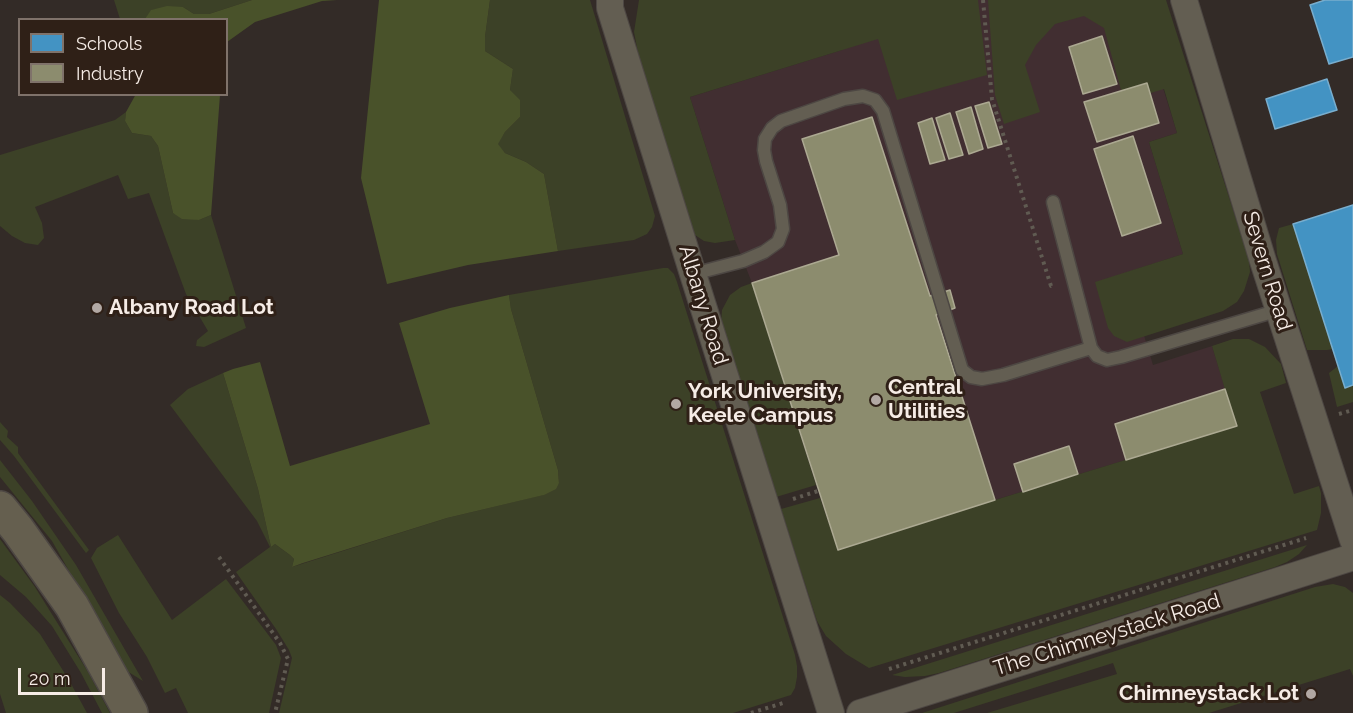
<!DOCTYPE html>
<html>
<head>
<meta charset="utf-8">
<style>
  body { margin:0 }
  #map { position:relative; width:1353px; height:713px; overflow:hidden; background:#332b27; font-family:Raleway,sans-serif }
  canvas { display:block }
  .legend { position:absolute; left:18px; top:18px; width:210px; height:78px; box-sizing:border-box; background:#2f2017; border:2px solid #7f726a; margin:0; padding:8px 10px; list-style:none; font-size:18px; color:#f6ece6 }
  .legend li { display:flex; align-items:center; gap:12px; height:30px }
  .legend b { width:30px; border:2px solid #7f726a }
  .scale { position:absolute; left:18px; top:668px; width:87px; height:27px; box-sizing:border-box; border:3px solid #f6ece6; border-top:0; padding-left:8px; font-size:18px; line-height:21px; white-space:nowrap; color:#f6ece6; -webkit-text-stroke:4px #2f2017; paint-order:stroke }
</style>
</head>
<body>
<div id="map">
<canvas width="1353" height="713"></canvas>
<ul class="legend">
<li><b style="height:16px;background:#4393c3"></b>Schools</li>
<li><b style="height:16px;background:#8c8c6e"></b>Industry</li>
</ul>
<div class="scale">20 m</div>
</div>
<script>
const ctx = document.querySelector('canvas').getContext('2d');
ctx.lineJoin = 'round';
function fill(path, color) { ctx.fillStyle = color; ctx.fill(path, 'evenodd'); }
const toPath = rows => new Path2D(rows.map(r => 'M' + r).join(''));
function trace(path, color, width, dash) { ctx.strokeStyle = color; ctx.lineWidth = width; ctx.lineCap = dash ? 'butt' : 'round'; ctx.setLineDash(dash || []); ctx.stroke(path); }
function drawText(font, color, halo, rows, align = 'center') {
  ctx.font = font + ' Raleway,sans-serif'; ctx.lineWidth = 6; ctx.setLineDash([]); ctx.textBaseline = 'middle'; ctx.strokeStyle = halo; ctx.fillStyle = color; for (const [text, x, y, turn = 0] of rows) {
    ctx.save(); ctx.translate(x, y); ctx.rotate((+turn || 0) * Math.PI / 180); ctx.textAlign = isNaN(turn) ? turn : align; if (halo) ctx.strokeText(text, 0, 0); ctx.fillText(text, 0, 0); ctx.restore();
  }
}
const industrial = toPath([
  [826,0,1109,0,1159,75,1177,133,1149,142,1183,254,1125,273,1153,365,1212,346,1237,426,995,500,838,550,752,283,735,240,690,97,842,50]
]);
const green = toPath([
  [114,0,252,0,209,14,194,14,183,7,152,10,145,20,120,19],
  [490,0,590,0,655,216,652,227,647,234,634,240,558,251,544,174,526,162,505,153,497,144,505,132,520,117,510,90,513,69,485,51,485,37],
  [639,0,978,0,987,75,897,100,878,39,690,97,735,240,715,243,704,241,695,235,688,217,641,68,634,32],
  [988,0,1166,0,1249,260,1250,272,1244,291,1237,302,1223,311,1127,342,1114,336,1108,328,1095,282,1183,254,1149,142,1177,133,1164,89,1124,101,1104,28,1084,16,1055,24,1036,45,1025,65,1040,112,1004,124,995,95],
  [126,112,125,121,132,133,151,136,158,146,173,213,199,220,211,215,246,328,204,347,196,346,197,340,208,331,186,294,149,193,128,199,118,175,35,207,42,223,44,238,38,245,25,243,12,236,0,226,0,155,115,120],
  [1293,224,1333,349,1327,350,1307,350,1277,254,1276,240,1279,228],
  [663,268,668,268,674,274,677,282,795,655,797,666,797,677,795,688,791,695,733,713,279,713,292,658,289,650,276,629,236,572,270,547,257,521,170,405,188,389,223,373,258,489,271,547,275,544,290,555,294,559,292,567,447,518,543,495,559,483,558,470,511,309,509,295],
  [752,283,816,485,776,497,721,323,722,310,730,295,741,287],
  [1233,339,1249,339,1265,347,1281,364,1286,383,1260,392,1294,494,1319,486,1321,493,1321,513,1317,530,869,668,846,654,826,636,817,621,781,509,820,498,838,550,995,500,1236,426,1212,346],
  [1338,366,1345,388,1353,385,1353,402,1337,407,1329,373],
  [0,422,8,431,7,437,18,447,18,453,89,550,86,553,14,456,0,440],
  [0,460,32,501,76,565,143,681,122,668,106,636,52,541,0,477],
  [118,535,172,620,226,579,276,645,281,658,269,713,188,713,176,688,165,693,147,657,119,613,91,558,97,548],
  [0,539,35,587,88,672,110,713,102,713,81,673,52,626,26,597,0,575],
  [1307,545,1299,554,1287,562,1275,567,939,673,925,676,905,677,892,675],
  [1333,584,1345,587,1353,593,1353,676,1350,669,1209,713,987,713,1117,674,1113,663,954,713,922,713,1315,587],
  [0,595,10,603,40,634,69,680,87,713,6,713,0,694]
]);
const forest = toPath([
  [252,0,337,0,322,1,255,22,227,42,226,20,145,19,151,10,167,6,183,7,194,14,209,14],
  [379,0,490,0,485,37,485,51,513,69,510,90,520,100,520,117,505,132,498,144,505,153,526,162,544,174,558,251,468,265,387,284,361,178],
  [136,94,220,95,211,215,199,220,182,219,173,213,158,146,151,136,132,133,125,121,126,112],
  [509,295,511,309,558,470,559,483,556,489,544,495,447,518,303,563,292,567,294,559,290,555,275,544,271,547,258,489,223,373,233,369,260,362,290,466,430,424,399,323,450,308]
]);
const schools = toPath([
  [1325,0,1353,0,1353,57,1329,64,1310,5,1325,0],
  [1327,79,1337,110,1275,129,1266,99,1327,79],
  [1353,205,1353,385,1345,388,1293,224,1353,205]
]);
const industry = toPath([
  [1102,36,1117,84,1083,94,1069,47,1102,36],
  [1147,83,1159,123,1097,142,1084,102,1147,83],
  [989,102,1002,144,988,148,975,106,989,102],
  [971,107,983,149,969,154,956,112,971,107],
  [950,113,963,155,949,159,936,118,950,113],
  [872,117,930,296,950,290,955,308,936,315,995,500,838,550,752,283,839,255,802,139,872,117],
  [932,118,945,160,930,164,918,123,932,118],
  [1133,136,1161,223,1122,236,1094,149,1133,136],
  [1225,389,1237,426,1126,460,1115,424,1225,389],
  [1069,446,1078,474,1023,492,1014,464,1069,446]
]);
const path = toPath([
  [983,0,992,99,1051,286,1054,285],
  [1339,414,1353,410],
  [793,499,818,491],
  [219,557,280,643,288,659,275,713],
  [889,669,1306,538],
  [751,713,783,703]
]);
const lane = toPath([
  [1053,202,1091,348,1097,356,1107,360,1121,357,1279,310],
  [693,274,743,261,764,252,778,242,783,229,780,205,766,161,764,150,765,139,772,128,781,121,844,99,863,96,875,100,883,111,962,370,971,377,982,379,1003,375,1091,348]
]);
const street = toPath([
  [610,0,610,8,693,274,831,713],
  [1184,0,1263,261,1353,540],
  [860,713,1278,581,1353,557]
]);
const secondary = toPath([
  [0,508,18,530,72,606,131,713]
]);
const markers = [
  [97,308,6,"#b2a8a3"],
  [876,400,6,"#b2a8a3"],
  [676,404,6,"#b2a8a3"],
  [1311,694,6,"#b2a8a3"]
];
const streetNames = [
  ["Severn Road",1267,271,73],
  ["Albany Road",703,305,73],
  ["The Chimneystack Road",1107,635,-17]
];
const poiNames = [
  ["Albany Road Lot",109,308],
  ["Central",888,388],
  ["Utilities",888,412],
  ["York University,",688,392],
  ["Keele Campus",688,416],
  ["Chimneystack Lot",1299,694,"right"]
];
fill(industrial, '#412e31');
fill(green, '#3c4127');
fill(forest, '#49522a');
fill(schools, '#4393c3');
trace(schools, '#79aece', 1.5);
fill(industry, '#8c8c6e');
trace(industry, '#aca992', 1.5);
trace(lane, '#4d4743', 15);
trace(street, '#4d4743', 28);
trace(secondary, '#4d4743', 36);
trace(path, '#605b52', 4, [3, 4.5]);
trace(lane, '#635e52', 12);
trace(street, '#635e52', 26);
trace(secondary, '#655f4f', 33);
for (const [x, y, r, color] of markers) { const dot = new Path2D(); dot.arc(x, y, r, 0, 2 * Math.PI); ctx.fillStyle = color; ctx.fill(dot); trace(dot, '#2f2017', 2); }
drawText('21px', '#f6ece6', '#2f2017', streetNames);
drawText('bold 21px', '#f6ece6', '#2f2017', poiNames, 'left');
</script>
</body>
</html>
